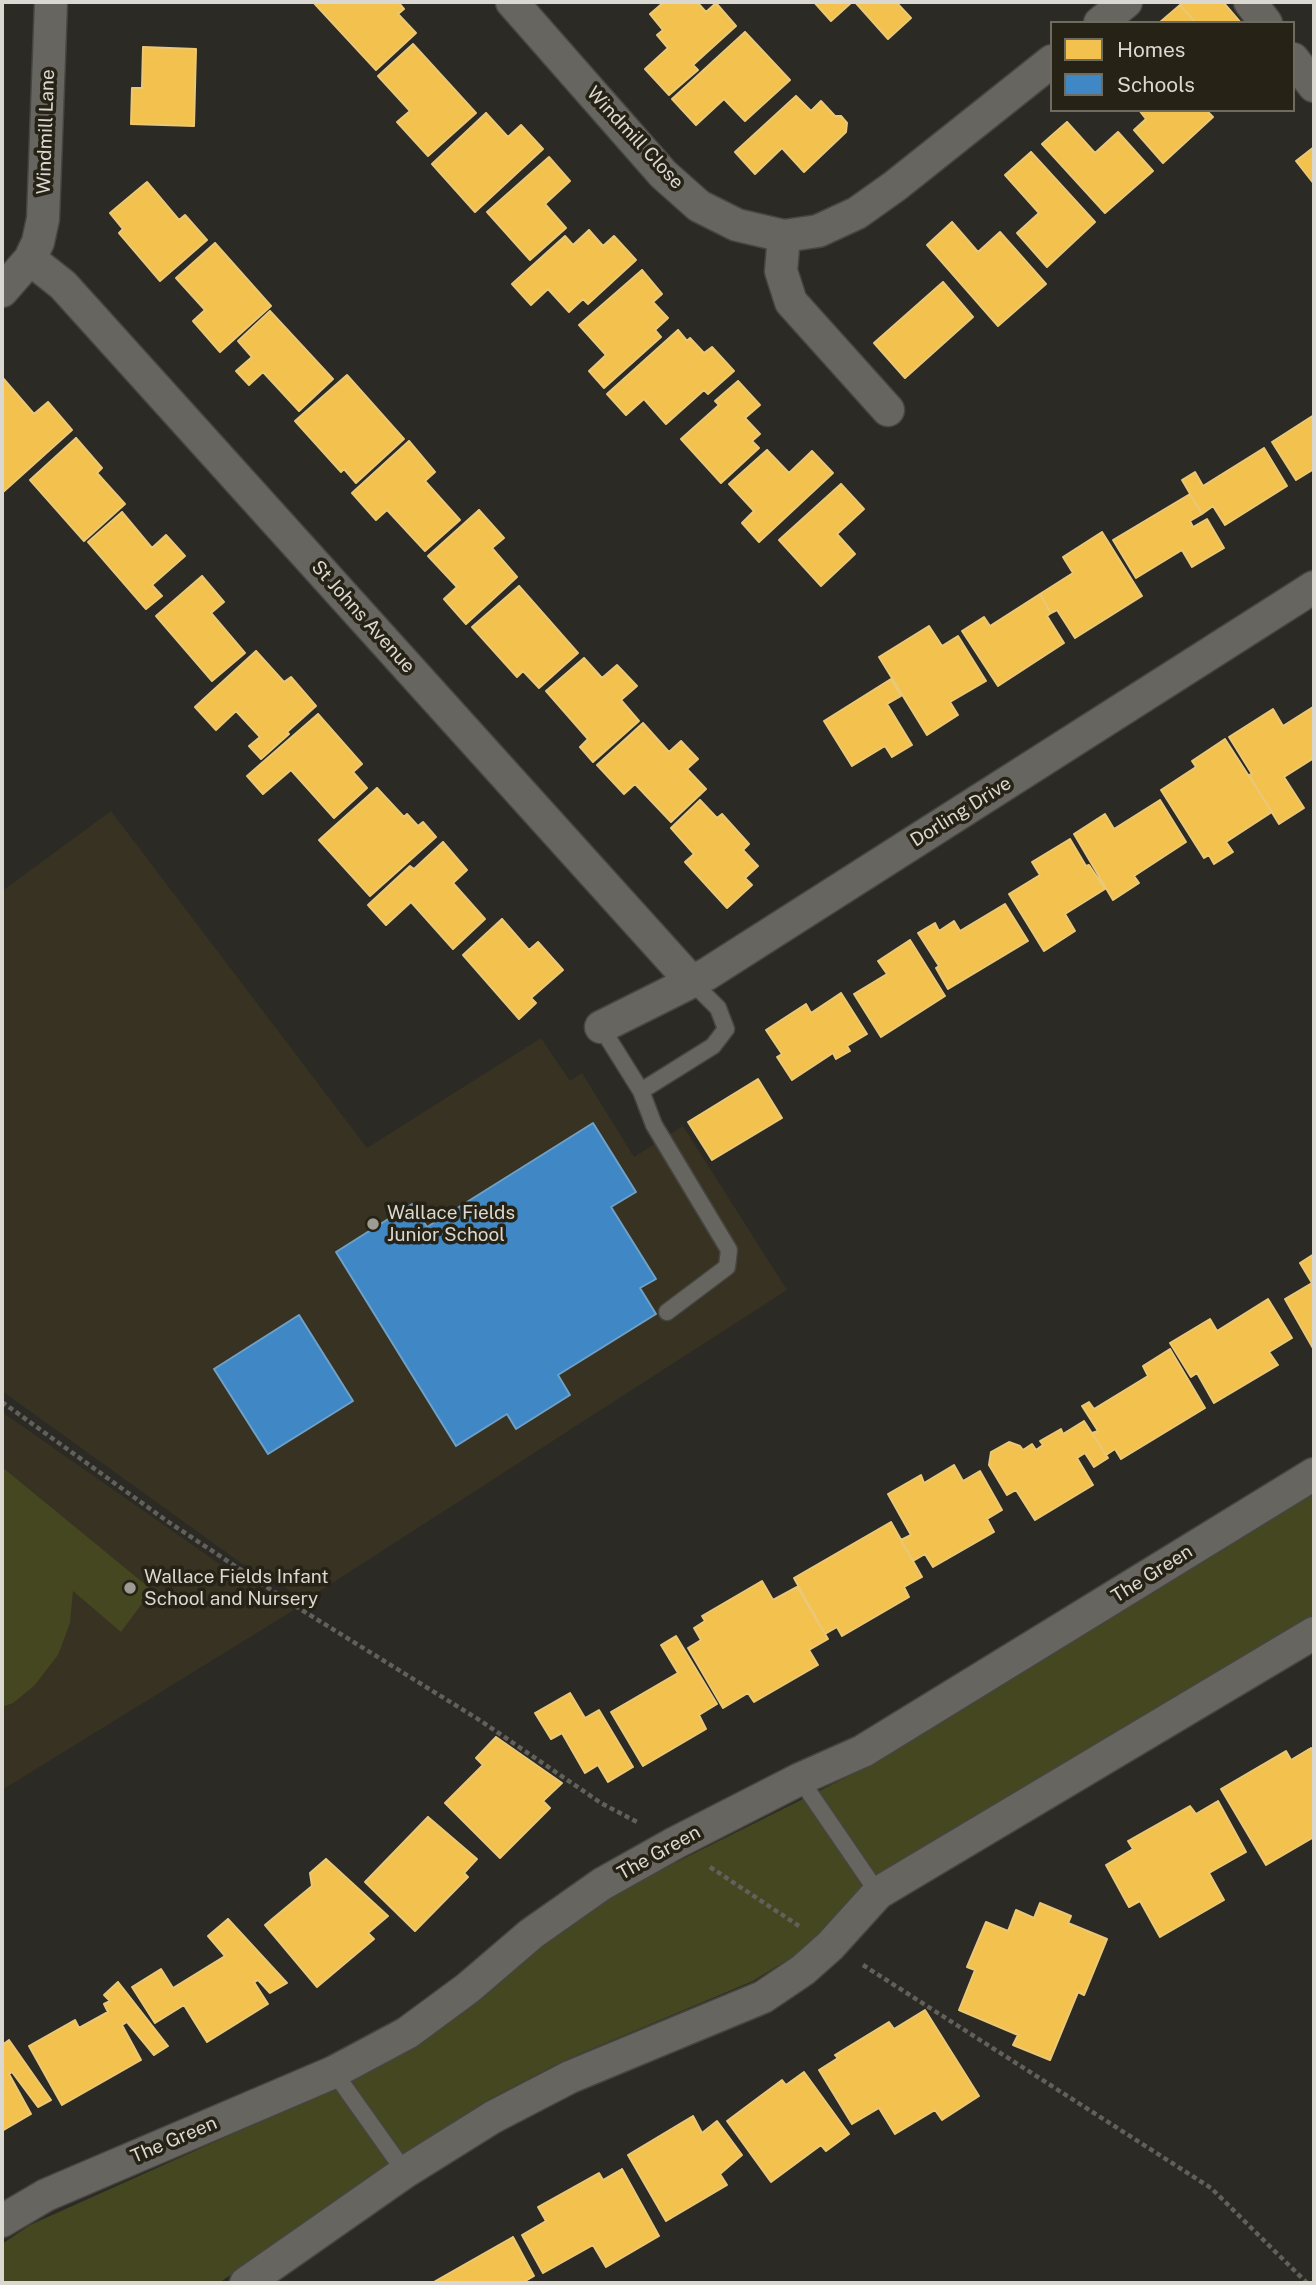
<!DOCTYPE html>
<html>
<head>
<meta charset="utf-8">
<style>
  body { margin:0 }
  #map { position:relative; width:1316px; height:2285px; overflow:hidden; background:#2c2a24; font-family:"Public Sans",sans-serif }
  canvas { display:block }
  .frame { position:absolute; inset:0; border:4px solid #dad8d0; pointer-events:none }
  .legend { position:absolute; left:1050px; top:21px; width:245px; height:91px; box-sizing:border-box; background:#262216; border:2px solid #6e6b60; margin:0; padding:9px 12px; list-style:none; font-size:21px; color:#dad8d0 }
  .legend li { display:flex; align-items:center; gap:14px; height:35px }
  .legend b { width:35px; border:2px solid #6e6b60 }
</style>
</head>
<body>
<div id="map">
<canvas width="1316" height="2285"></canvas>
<div class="frame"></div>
<ul class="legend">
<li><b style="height:19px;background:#f2c14e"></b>Homes</li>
<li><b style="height:19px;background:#3f88c5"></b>Schools</li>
</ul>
</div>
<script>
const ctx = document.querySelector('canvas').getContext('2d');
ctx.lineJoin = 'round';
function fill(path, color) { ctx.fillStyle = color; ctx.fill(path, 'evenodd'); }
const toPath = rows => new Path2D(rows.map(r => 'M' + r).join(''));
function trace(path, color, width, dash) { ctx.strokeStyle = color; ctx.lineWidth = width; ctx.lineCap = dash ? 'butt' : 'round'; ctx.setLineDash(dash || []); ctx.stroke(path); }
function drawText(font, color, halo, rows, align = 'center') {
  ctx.font = font + ' "Public Sans",sans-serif'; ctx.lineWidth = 7; ctx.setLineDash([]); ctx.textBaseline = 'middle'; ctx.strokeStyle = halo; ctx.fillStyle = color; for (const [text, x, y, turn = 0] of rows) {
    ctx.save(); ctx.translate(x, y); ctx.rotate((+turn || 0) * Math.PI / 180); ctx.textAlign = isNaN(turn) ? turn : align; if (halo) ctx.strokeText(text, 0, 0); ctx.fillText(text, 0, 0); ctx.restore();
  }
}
const built = toPath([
  [111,811,367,1148,541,1038,570,1081,582,1073,634,1157,683,1126,787,1290,306,1600,241,1563,2,1391,2,891],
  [2,1412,224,1567,294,1610,2,1790]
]);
const green = toPath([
  [2,1467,152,1590,121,1632,73,1591,70,1623,58,1655,34,1686,13,1703,2,1707],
  [1314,1490,1314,1615,865,1886,813,1944,753,1981,563,2061,488,2100,417,2145,219,2283,2,2283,2,2244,30,2225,308,2100,532,1952,607,1897,869,1766]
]);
const homes = toPath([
  [313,2,398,2,404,9,398,14,416,33,376,70,313,2],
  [664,2,697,2,706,12,716,3,736,26,693,65,698,70,669,95,645,69,668,48,657,35,663,30,650,14,664,2],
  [814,2,852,2,831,21,814,2],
  [855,2,896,2,911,18,888,39,855,2],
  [1183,2,1223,2,1241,23,1196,23,1180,5,1183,2],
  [1180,5,1196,23,1159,23,1180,5],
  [745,32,790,80,745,121,724,99,696,125,672,99,745,32],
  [413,44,476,113,428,156,397,122,410,111,378,76,413,44],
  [143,47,196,49,194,126,131,124,132,88,142,88,143,47],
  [796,96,811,111,821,101,835,116,841,116,847,123,846,132,804,172,782,148,755,174,735,152,796,96],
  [1139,110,1206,110,1213,117,1163,163,1134,130,1146,119,1139,110],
  [486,113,508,137,521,125,543,149,475,212,432,164,486,113],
  [1067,122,1095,153,1118,132,1153,171,1105,213,1042,144,1067,122],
  [1314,147,1314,184,1296,161,1314,147],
  [1031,152,1095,222,1047,267,1017,233,1039,213,1005,175,1031,152],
  [549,157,570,181,545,204,566,228,530,260,487,212,549,157],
  [147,182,179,220,185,215,207,240,160,281,119,233,123,229,110,213,147,182],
  [952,222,978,252,1000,232,1046,284,998,326,927,245,952,222],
  [589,230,603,246,614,236,636,260,588,304,583,299,569,312,548,289,531,305,512,284,565,236,573,245,589,230],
  [215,243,271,306,220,352,193,321,205,310,176,278,215,243],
  [642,270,662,294,653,302,668,318,655,330,661,337,604,388,589,371,606,355,579,325,642,270],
  [943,282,973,317,905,378,874,343,943,282],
  [270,311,333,379,299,411,263,372,249,385,236,371,252,357,238,341,270,311],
  [678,330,687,341,690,338,704,353,712,347,734,371,708,394,704,390,666,424,644,399,626,415,607,394,678,330],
  [347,375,404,439,356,483,344,469,341,472,295,421,347,375],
  [2,377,34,414,48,402,72,430,2,493,2,377],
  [738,381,760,405,745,418,760,434,752,441,759,448,721,483,681,439,719,405,715,401,738,381],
  [1314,415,1314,469,1296,480,1272,442,1314,415],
  [76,438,102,468,97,473,125,504,84,541,30,480,76,438],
  [409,441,435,472,425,481,460,520,425,551,387,510,376,520,352,493,409,441],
  [1264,448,1287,486,1225,525,1213,506,1202,514,1182,480,1195,472,1203,486,1264,448],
  [767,450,789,473,812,451,833,473,759,542,742,523,754,511,729,484,767,450],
  [841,484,864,509,837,534,855,554,821,586,779,540,841,484],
  [1190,494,1202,514,1190,521,1193,527,1207,519,1224,548,1192,567,1182,550,1136,578,1113,540,1190,494],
  [479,510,504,538,492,548,517,577,466,624,444,599,457,587,428,556,479,510],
  [122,512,152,548,166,535,185,556,152,585,162,596,146,609,88,542,122,512],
  [1102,532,1142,596,1075,638,1057,610,1051,613,1040,594,1073,573,1063,557,1102,532],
  [202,576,224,602,211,613,245,653,212,681,156,616,202,576],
  [519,586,578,653,539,688,523,671,517,677,472,627,519,586],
  [1040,594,1051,613,1047,616,1064,643,998,686,962,631,984,617,990,626,1040,594],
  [929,626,942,646,958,636,986,681,950,702,958,715,927,735,879,657,929,626],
  [256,651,284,682,291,677,316,706,287,732,289,734,261,759,249,746,260,737,236,711,216,730,195,707,256,651],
  [584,658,602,678,617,665,637,686,621,700,639,721,593,762,580,747,588,739,546,691,584,658],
  [891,679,901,696,887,704,912,745,892,757,885,746,852,766,824,721,891,679],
  [1313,707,1314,758,1284,777,1304,808,1279,824,1249,775,1252,774,1229,737,1273,709,1283,726,1313,707],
  [318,714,362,764,353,772,367,788,334,818,291,770,263,794,247,776,318,714],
  [643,723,669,752,681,741,698,759,687,769,706,789,671,822,635,784,624,794,597,765,643,723],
  [1225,739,1272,812,1226,842,1233,852,1214,864,1209,855,1204,858,1161,790,1196,767,1192,761,1225,739],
  [377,788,404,817,407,814,418,826,423,822,436,837,370,896,319,840,377,788],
  [700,800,717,818,722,814,749,844,743,850,758,866,745,878,752,885,727,908,685,862,694,854,671,828,700,800],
  [1160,800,1186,842,1134,876,1139,883,1113,900,1074,834,1105,814,1114,829,1160,800],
  [1070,839,1086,866,1089,865,1105,889,1065,914,1075,931,1044,951,1009,894,1040,875,1032,862,1070,839],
  [443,842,467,870,453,883,485,919,453,949,411,902,386,925,368,905,410,866,414,869,443,842],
  [1005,904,1028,941,948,989,936,968,939,966,918,933,935,923,939,931,954,921,960,931,1005,904],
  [502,919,529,950,538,942,563,970,531,998,536,1003,519,1019,463,955,502,919],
  [910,940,945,996,881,1037,854,994,887,974,878,961,910,940],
  [841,993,867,1034,847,1046,850,1051,836,1059,833,1053,792,1080,777,1057,782,1054,766,1030,806,1004,811,1013,841,993],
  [758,1079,782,1118,712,1160,688,1122,758,1079],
  [1314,1254,1314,1350,1285,1299,1312,1283,1300,1263,1314,1254],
  [1268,1299,1292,1338,1269,1352,1278,1365,1214,1403,1197,1373,1191,1377,1170,1343,1210,1319,1217,1331,1268,1299],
  [1170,1349,1205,1408,1121,1459,1115,1449,1106,1455,1092,1433,1098,1431,1082,1406,1089,1402,1094,1409,1148,1376,1143,1366,1170,1349],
  [1084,1421,1108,1458,1094,1467,1085,1453,1077,1458,1093,1485,1035,1520,1016,1490,1007,1495,989,1465,991,1452,1009,1442,1020,1446,1023,1450,1032,1444,1036,1450,1043,1445,1040,1441,1061,1429,1063,1434,1084,1421],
  [954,1465,963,1481,980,1471,1002,1510,987,1519,994,1532,933,1567,925,1554,913,1561,901,1540,911,1535,888,1494,921,1475,924,1483,954,1465],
  [891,1522,922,1577,904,1587,909,1597,842,1636,837,1627,825,1634,794,1578,891,1522],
  [762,1581,773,1600,797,1587,828,1639,809,1650,818,1665,754,1702,748,1693,723,1708,688,1648,701,1640,694,1628,705,1621,702,1616,762,1581],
  [676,1636,717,1704,699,1715,706,1729,643,1766,611,1712,678,1673,661,1645,676,1636],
  [570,1693,585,1718,599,1710,633,1767,608,1782,598,1765,585,1773,562,1733,551,1739,535,1713,570,1693],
  [496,1737,562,1783,543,1801,550,1808,500,1858,445,1803,483,1765,476,1758,496,1737],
  [1311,1748,1314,1754,1314,1837,1266,1865,1221,1789,1286,1751,1291,1760,1311,1748],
  [1218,1801,1246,1852,1209,1873,1224,1900,1160,1937,1140,1901,1129,1907,1106,1865,1133,1849,1128,1841,1190,1806,1196,1814,1218,1801],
  [428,1817,477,1859,464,1873,468,1877,415,1931,365,1882,428,1817],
  [326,1859,388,1916,368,1933,374,1939,317,1987,265,1925,312,1886,310,1873,326,1859],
  [1040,1903,1071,1916,1068,1923,1107,1939,1084,1995,1078,1992,1050,2060,1013,2045,1018,2035,959,2010,975,1970,967,1967,986,1922,1008,1931,1016,1910,1034,1918,1040,1903],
  [228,1919,287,1983,270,1993,258,1980,254,1982,268,2004,207,2042,184,2005,155,2023,132,1987,161,1969,173,1988,225,1956,208,1936,228,1919],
  [118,1982,168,2046,154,2055,127,2022,122,2025,141,2060,62,2105,29,2046,75,2020,79,2028,108,2012,104,2004,110,2001,104,1995,118,1982],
  [925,2010,979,2096,942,2120,935,2110,895,2134,879,2108,852,2124,819,2070,838,2058,835,2055,889,2022,894,2029,925,2010],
  [9,2040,51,2100,38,2107,12,2072,9,2074,31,2114,2,2131,2,2045,9,2040],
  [804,2072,849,2134,826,2151,821,2145,771,2182,727,2121,782,2080,786,2085,804,2072],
  [693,2116,702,2133,717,2121,742,2155,720,2174,727,2185,666,2221,628,2155,693,2116],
  [622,2169,659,2236,606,2267,593,2245,543,2273,522,2235,546,2221,538,2207,599,2173,603,2180,622,2169],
  [513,2237,534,2276,522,2283,432,2283,513,2237]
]);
const schools = toPath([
  [593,1123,636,1192,611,1207,656,1279,640,1288,656,1314,558,1375,570,1395,516,1429,507,1414,456,1446,336,1252,412,1204,427,1227,593,1123],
  [299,1315,353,1401,268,1454,214,1369,299,1315]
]);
const path = toPath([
  [2,1402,167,1521,297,1607,481,1721,601,1803,637,1822],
  [710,1867,799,1926],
  [863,1965,1211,2188,1307,2283]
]);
const lane = toPath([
  [601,1027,641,1091,713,1046,726,1029,718,1008,691,981],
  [641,1091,654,1125,729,1250,727,1267,667,1312],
  [800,1779,878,1893],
  [334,2072,405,2172]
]);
const street = toPath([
  [512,2,663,174,699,206,737,225,784,236,818,231,857,213,895,186,1052,61],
  [1250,2,1266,23],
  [1100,23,1126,2],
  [1293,59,1314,86],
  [784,236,781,271,791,302,888,410],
  [30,259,63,285,691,981],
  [2,291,30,259,38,242,43,219,51,2],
  [601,1027,707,974,1314,587],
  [2,2221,46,2195,334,2072,407,2033,468,1988,531,1934,602,1884,675,1843,800,1779,863,1751,1314,1474],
  [246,2283,405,2172,493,2117,570,2077,763,1997,803,1970,830,1946,878,1893,1314,1633]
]);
const markers = [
  [373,1224,7,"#9d9b94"],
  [130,1588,7,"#9d9b94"]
];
const streetNames = [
  ["Windmill Lane",46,132,-88],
  ["Windmill Close",635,138,47],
  ["St Johns Avenue",363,617,48],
  ["Dorling Drive",961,812,-32],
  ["The Green",1152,1574,-32],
  ["The Green",659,1853,-29],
  ["The Green",174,2140,-23]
];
const poiNames = [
  ["Wallace Fields",387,1213],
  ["Junior School",387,1235],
  ["Wallace Fields Infant",144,1577],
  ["School and Nursery",144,1599]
];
fill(built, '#373221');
fill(green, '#444720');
fill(homes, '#f2c14e');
trace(homes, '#ebc875', 2);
fill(schools, '#3f88c5');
trace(schools, '#6ea0c8', 2);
trace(lane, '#474540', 19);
trace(street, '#474540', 35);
trace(path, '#62605b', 4.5, [5, 3.5]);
trace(lane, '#676560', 16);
trace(street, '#676560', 32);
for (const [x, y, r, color] of markers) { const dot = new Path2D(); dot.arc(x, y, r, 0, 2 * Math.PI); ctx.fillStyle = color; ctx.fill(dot); trace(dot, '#262216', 2.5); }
drawText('19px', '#dad8d0', '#262216', streetNames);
drawText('19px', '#dad8d0', '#262216', poiNames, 'left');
</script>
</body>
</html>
